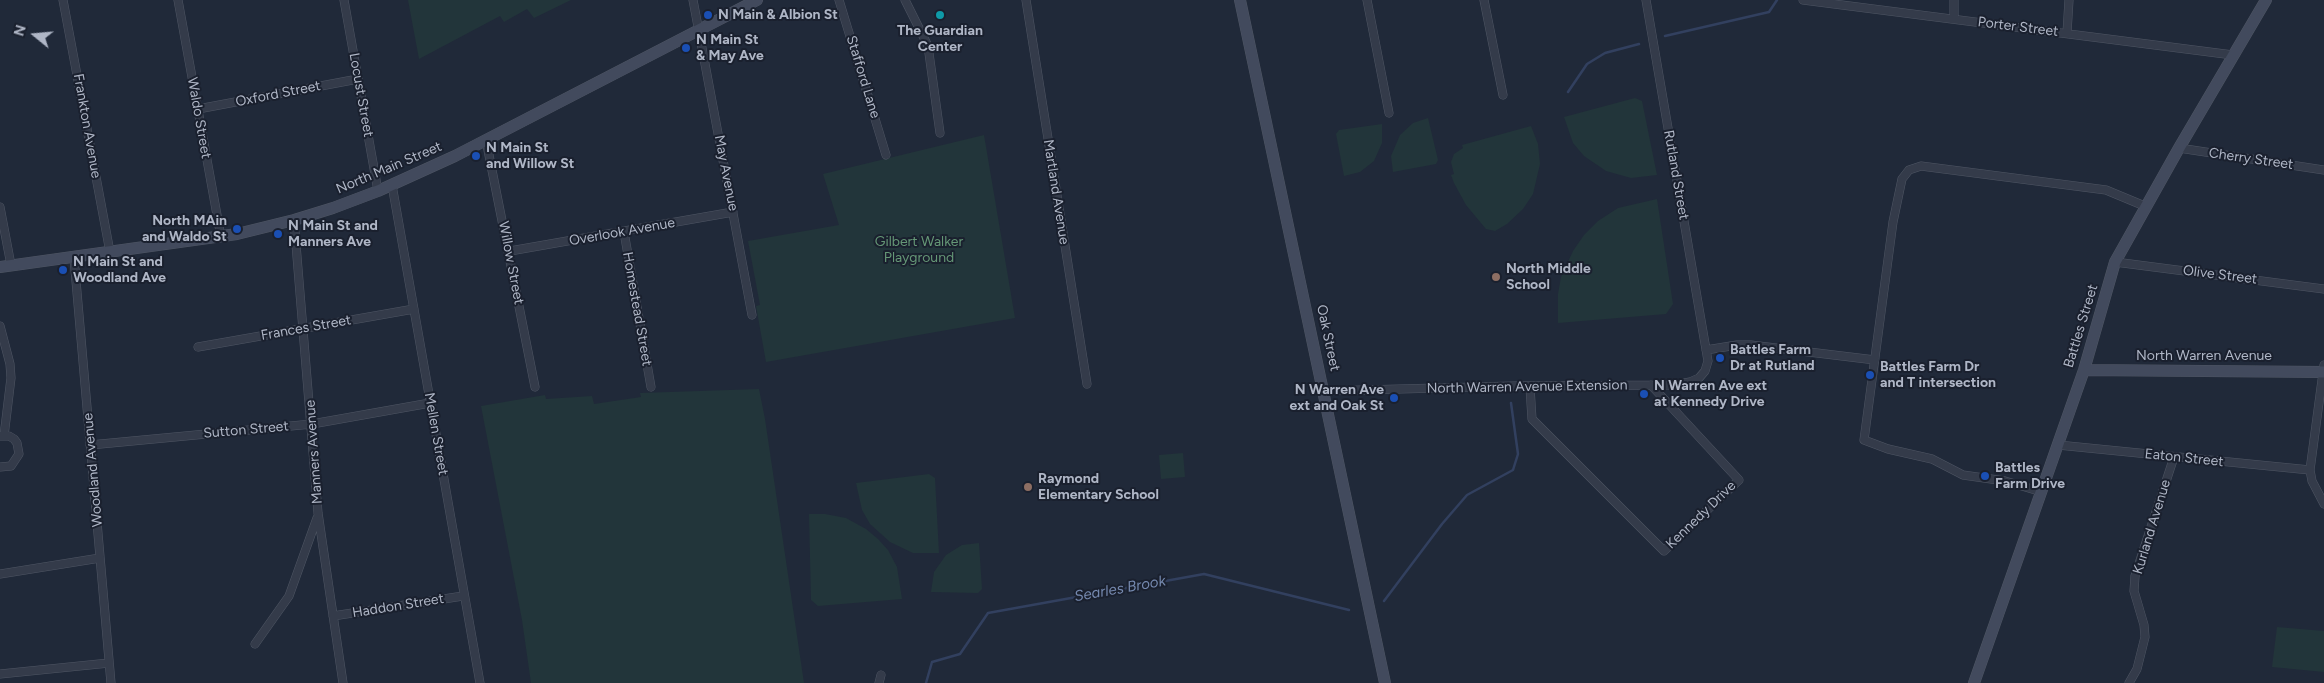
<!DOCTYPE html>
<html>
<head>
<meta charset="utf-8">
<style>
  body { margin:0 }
  #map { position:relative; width:2324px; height:683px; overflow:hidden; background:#202939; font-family:Figtree,sans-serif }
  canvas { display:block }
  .north { position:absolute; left:10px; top:10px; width:50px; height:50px; -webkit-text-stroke:4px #1a202e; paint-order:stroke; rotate:287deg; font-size:14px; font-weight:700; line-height:20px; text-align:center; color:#afb6c6 }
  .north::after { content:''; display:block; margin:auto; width:18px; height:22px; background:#afb6c6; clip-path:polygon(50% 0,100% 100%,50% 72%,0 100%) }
</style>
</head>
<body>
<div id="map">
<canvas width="2324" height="683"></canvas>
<div class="north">N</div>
</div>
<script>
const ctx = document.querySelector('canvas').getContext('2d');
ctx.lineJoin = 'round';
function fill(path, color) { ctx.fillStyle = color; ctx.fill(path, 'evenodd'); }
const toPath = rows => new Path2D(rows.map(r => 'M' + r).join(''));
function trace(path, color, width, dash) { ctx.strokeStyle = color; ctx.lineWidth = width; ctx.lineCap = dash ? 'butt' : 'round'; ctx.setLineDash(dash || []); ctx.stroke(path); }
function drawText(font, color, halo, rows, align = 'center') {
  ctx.font = font + ' Figtree,sans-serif'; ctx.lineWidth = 4; ctx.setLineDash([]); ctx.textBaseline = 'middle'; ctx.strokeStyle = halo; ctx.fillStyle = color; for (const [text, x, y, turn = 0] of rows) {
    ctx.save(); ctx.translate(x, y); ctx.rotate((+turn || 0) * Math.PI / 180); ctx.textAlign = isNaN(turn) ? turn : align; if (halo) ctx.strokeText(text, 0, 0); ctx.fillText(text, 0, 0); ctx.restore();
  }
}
const green = toPath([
  [408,0,571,0,534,18,527,9,504,22,500,16,419,59],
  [1635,98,1642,101,1657,175,1631,178,1606,171,1584,156,1573,143,1564,117],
  [1428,118,1438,160,1436,164,1393,172,1391,156,1400,135,1413,123],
  [1382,124,1382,143,1374,161,1360,172,1344,176,1336,134,1339,130],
  [1531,126,1538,144,1540,164,1533,194,1523,209,1507,224,1495,231,1486,229,1466,205,1454,183,1451,175,1454,174,1451,162,1454,154,1463,148,1462,145],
  [984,135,1015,318,766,362,756,306,760,305,748,241,839,225,823,174],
  [1657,199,1673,304,1666,314,1558,323,1558,294,1561,277,1573,251,1584,235,1598,221,1618,208],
  [759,389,765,419,804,683,531,683,522,620,481,406,545,395,546,399,592,396,594,404,641,397,640,393],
  [1183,453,1185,477,1161,479,1159,455],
  [929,474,935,478,939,553,913,553,890,542,870,524,862,510,856,483],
  [809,514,825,514,846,518,866,529,878,539,888,550,897,567,902,599,818,606,811,600],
  [979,543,982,589,978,593,931,592,934,572,946,555,962,545],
  [2277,627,2324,631,2324,672,2272,667]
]);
const stream = toPath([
  [1665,36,1769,12,1777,0],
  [1568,92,1587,64,1605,53,1639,44],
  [1384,601,1442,524,1467,495,1513,470,1518,454,1511,403],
  [926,683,932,662,960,654,988,613,1204,574,1349,610]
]);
const street = toPath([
  [63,0,110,252],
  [178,0,221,237],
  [344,0,378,191],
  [693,0,752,315],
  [839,0,886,155],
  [905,0,928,46,940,133],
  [1026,0,1087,384],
  [1367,0,1389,113],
  [1484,0,1503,95],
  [1803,0,2233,55],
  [1954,19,1954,0],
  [2067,33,2069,0],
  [198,109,358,79],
  [486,140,535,387],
  [2179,148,2324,170],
  [392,185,480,683],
  [0,207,11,265],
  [294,220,318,513,343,683],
  [624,232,651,387],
  [510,251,733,212],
  [74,258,111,683],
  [2115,262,2324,289],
  [0,326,10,364,11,378,4,436],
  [198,347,414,309],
  [1706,350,1737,345,1751,345,1875,360],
  [2324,365,2310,470,2312,481,2324,504],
  [1530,387,1532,419,1664,551,1739,480,1651,385],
  [1324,391,1513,386,1672,385,1690,382,1699,378,1705,371,1708,361,1646,0],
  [0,436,9,436,14,439,17,443,19,454,11,466,0,467],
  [90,445,312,424,430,403],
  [2058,445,2310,470],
  [2042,492,2005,481,1963,475,1932,459,1888,449,1864,440,1893,222,1902,179,1909,170,1921,166,2106,190,2147,207],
  [0,574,100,558],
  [333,616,463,596],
  [255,644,289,596,317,518],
  [0,674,109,663],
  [879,683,881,675],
  [2129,683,2137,669,2145,637,2144,625,2134,591,2135,576,2174,457]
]);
const secondary = toPath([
  [1240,0,1385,683],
  [0,267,237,234,294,220,333,208,378,191,455,156,757,0],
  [2084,370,2324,372],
  [1974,683,2084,370,2115,262,2179,148,2266,0]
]);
const markers = [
  [708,15,5,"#1a4fb4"],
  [940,15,5,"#0f9aa8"],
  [686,48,5,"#1a4fb4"],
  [476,156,5,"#1a4fb4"],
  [237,229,5,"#1a4fb4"],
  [278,234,5,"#1a4fb4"],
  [63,270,5,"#1a4fb4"],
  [1496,277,5,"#8d6e63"],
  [1720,358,5,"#1a4fb4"],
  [1870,375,5,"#1a4fb4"],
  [1644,394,5,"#1a4fb4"],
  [1394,398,5,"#1a4fb4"],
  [1985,476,5,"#1a4fb4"],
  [1028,487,5,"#8d6e63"]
];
const poiNames = [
  ["N Main & Albion St",718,15],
  ["The Guardian",940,31,"center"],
  ["Center",940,47,"center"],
  ["N Main St",696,40],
  ["& May Ave",696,56],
  ["N Main St",486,148],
  ["and Willow St",486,164],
  ["North MAin",227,221,"right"],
  ["and Waldo St",227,237,"right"],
  ["N Main St and",288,226],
  ["Manners Ave",288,242],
  ["N Main St and",73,262],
  ["Woodland Ave",73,278],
  ["North Middle",1506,269],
  ["School",1506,285],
  ["Battles Farm",1730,350],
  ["Dr at Rutland",1730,366],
  ["Battles Farm Dr",1880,367],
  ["and T intersection",1880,383],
  ["N Warren Ave ext",1654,386],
  ["at Kennedy Drive",1654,402],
  ["N Warren Ave",1384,390,"right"],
  ["ext and Oak St",1384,406,"right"],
  ["Battles",1995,468],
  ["Farm Drive",1995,484],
  ["Raymond",1038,479],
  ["Elementary School",1038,495]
];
const streetNames = [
  ["Porter Street",2018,27,7],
  ["Stafford Lane",863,77,73],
  ["Oxford Street",278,94,-11],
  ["Locust Street",361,95,80],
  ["Waldo Street",199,118,80],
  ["Frankton Avenue",87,126,80],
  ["Cherry Street",2251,159,8],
  ["North Main Street",389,168,-23],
  ["May Avenue",726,173,79],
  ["Rutland Street",1676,175,80],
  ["Martland Avenue",1056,192,81],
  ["Overlook Avenue",622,232,-10],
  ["Willow Street",511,263,79],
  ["Olive Street",2220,275,7],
  ["Homestead Street",637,309,80],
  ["Battles Street",2081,326,-73],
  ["Frances Street",306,328,-10],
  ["Oak Street",1328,338,78],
  ["North Warren Avenue",2204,356],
  ["North Warren Avenue Extension",1527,387,-1],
  ["Sutton Street",246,430,-5],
  ["Mellen Street",436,434,80],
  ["Manners Avenue",314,452,-94],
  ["Eaton Street",2184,458,6],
  ["Woodland Avenue",93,470,-95],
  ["Kennedy Drive",1701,515,-44],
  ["Kurland Avenue",2152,527,-73],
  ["Haddon Street",398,606,-9]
];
const parkNames = [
  ["Gilbert Walker",919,242],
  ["Playground",919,258]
];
const waterNames = [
  ["Searles Brook",1120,589,-10]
];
fill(green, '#22353a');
trace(stream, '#32405f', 2.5);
trace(street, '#4f5664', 9);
trace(secondary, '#4f5664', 12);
trace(street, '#343b4a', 8);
trace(secondary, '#424a5d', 11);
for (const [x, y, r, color] of markers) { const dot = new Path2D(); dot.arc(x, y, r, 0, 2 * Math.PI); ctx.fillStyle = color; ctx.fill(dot); trace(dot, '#1a202e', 2); }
drawText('bold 14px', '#afb6c6', '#1a202e', poiNames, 'left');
drawText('14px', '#afb6c6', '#1a202e', streetNames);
drawText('14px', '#659776', '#1a202e', parkNames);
drawText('italic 15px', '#7589af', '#1a202e', waterNames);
</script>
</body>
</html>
